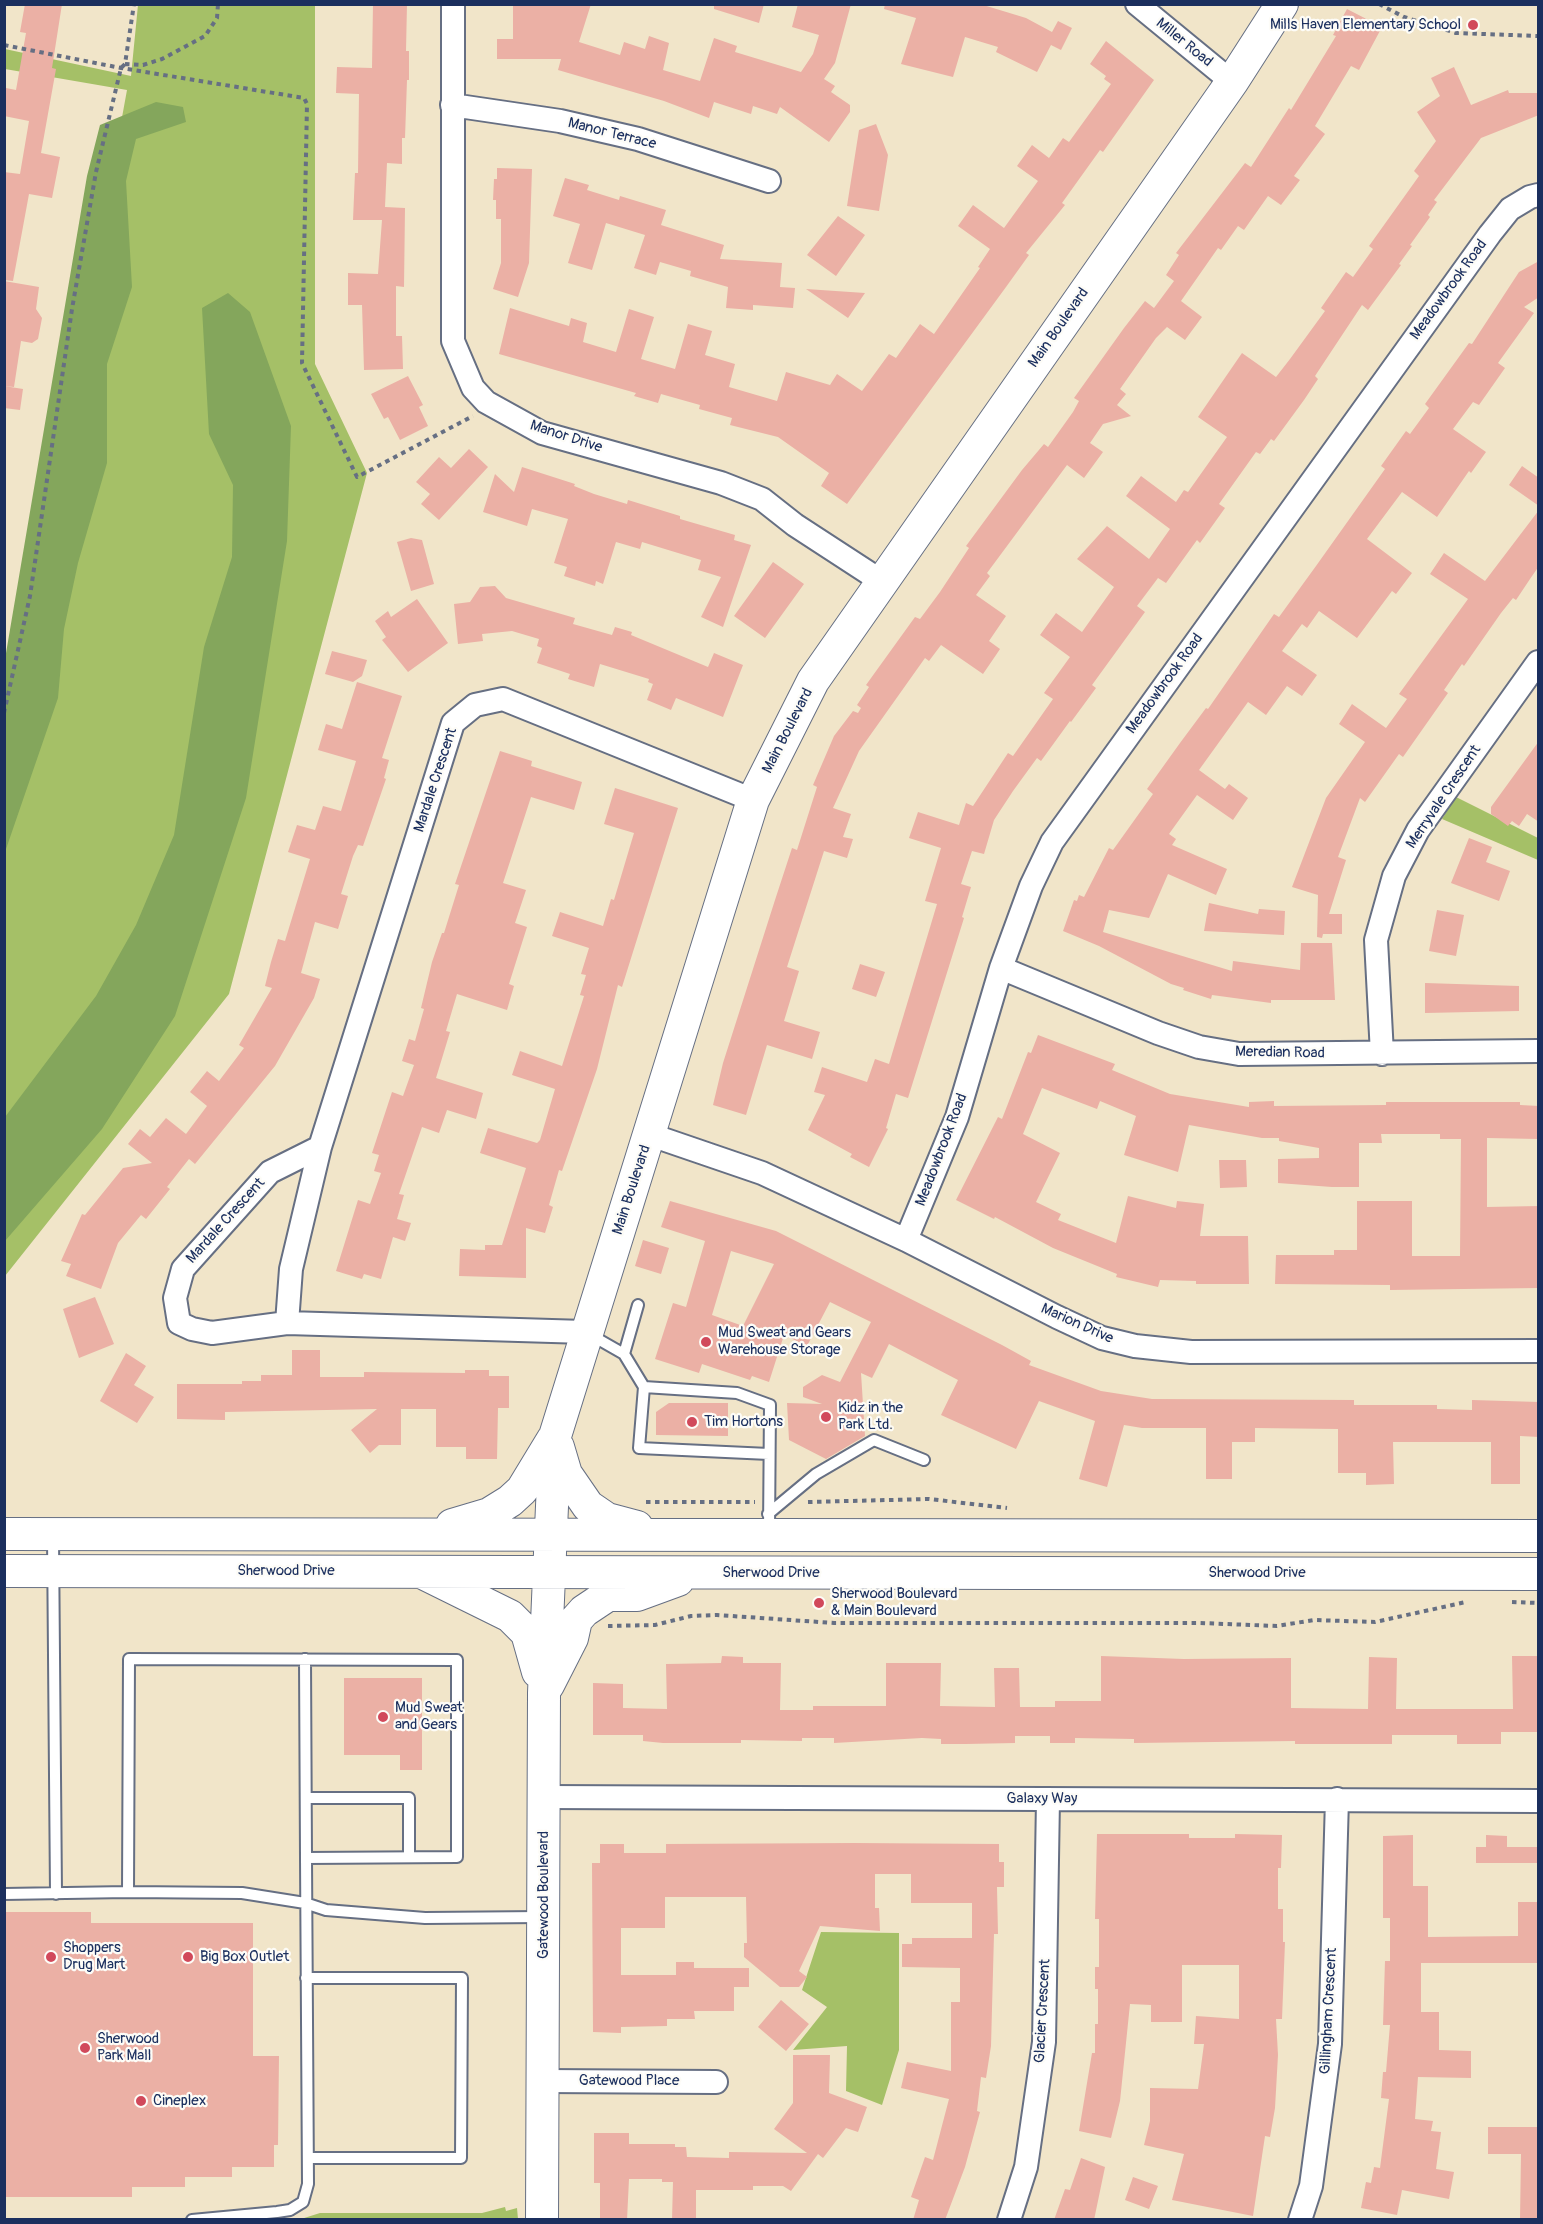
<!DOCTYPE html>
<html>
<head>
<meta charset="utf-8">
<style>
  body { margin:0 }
  #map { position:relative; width:1543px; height:2224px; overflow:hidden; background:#f1e5c9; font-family:Pangolin,sans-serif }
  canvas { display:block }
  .frame { position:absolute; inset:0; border:6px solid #1b2f5e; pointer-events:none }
</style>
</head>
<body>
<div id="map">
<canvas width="1543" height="2224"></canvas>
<div class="frame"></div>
</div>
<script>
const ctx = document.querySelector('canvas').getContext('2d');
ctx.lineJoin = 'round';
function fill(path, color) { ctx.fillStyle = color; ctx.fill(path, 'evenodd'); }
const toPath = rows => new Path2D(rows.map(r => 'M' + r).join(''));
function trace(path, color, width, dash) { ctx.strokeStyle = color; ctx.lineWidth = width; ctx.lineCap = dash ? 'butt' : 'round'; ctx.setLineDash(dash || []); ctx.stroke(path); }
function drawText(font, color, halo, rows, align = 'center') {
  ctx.font = font + ' Pangolin,sans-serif'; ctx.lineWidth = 4.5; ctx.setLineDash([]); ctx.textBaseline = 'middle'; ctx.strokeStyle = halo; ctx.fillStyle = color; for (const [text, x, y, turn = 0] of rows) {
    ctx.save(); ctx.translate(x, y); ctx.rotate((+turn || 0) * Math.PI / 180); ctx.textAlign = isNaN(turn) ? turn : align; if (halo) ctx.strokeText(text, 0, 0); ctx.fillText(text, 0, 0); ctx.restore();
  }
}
const green = toPath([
  [138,5,315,5,315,364,367,473,229,994,5,1276,5,724,12,719,127,90,5,69,5,49,131,76],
  [1456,797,1538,838,1538,860,1442,819],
  [821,1932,899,1933,899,2050,882,2105,846,2091,847,2046,793,2050,827,2007,802,1990],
  [505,2207,506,2211,517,2208,518,2219,301,2219,320,2213,482,2213]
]);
const forest = toPath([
  [156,102,183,107,186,122,136,139,126,181,132,287,107,364,107,463,78,563,64,629,58,698,5,852,5,659,87,176,100,125],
  [228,293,250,312,291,426,287,541,246,798,175,1016,102,1129,5,1241,5,1117,96,996,136,925,174,835,204,647,232,557,233,485,209,434,202,308]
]);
const building = toPath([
  [25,4,62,4,52,68,56,69,41,153,60,157,52,198,29,194,13,281,4,280,4,172,20,174,29,121,4,116,4,98,6,88,16,90,26,33,20,32],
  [373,4,407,4,406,51,409,51,409,80,407,80,405,138,402,138,402,164,387,163,385,207,405,208,404,287,396,286,396,336,402,336,403,369,364,370,362,305,348,305,348,273,378,274,382,220,353,220,355,173,358,173,359,94,336,93,337,67,372,68],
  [513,4,591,4,579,42,620,55,624,42,645,49,649,36,669,43,663,70,700,81,714,38,737,46,735,52,801,72,813,54,819,35,792,27,798,4,851,4,835,63,824,79,835,86,831,92,850,105,850,112,829,142,780,107,777,114,753,106,751,114,714,102,709,118,664,101,558,70,561,59,497,59,497,39,513,39],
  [714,4,764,4,759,23,714,9],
  [885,4,980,4,1026,18,1052,32,1058,21,1072,28,1061,50,1051,45,1037,72,996,52,998,47,965,37,953,77,901,64,916,18,884,9],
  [1347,9,1382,27,1359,70,1351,66,1315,126,1325,134,1294,176,1300,180,1281,205,1268,196,1244,230,1238,226,1221,250,1218,248,1181,301,1202,317,1185,340,1167,327,1156,338,1120,389,1126,394,1117,405,1131,416,1103,424,1090,443,1103,452,1084,478,1067,465,987,573,990,576,976,595,1006,616,989,641,1000,649,996,655,983,674,941,645,929,661,925,658,859,751,833,808,851,814,843,837,853,839,847,858,824,851,787,967,799,971,784,1021,820,1032,812,1059,767,1045,746,1115,713,1105,723,1063,775,900,792,848,797,850,817,787,813,785,834,736,853,711,858,713,861,708,857,705,869,687,866,685,915,617,920,619,940,592,969,548,966,546,1022,470,1044,444,1048,447,1073,412,1079,401,1074,398,1124,328,1145,301,1154,308,1174,281,1166,275,1179,255,1176,253,1245,163,1251,167,1289,108,1291,110,1336,36,1333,35],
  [1106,41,1154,80,1103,152,1100,150,1062,203,1065,205,1026,253,1029,255,1006,287,847,504,821,486,829,473,778,437,730,425,732,418,699,409,700,405,661,394,658,403,634,396,636,393,499,354,510,308,569,326,571,318,587,323,583,342,616,352,629,309,654,317,641,359,675,369,688,324,712,331,705,355,735,364,729,387,777,401,786,372,830,385,837,374,862,391,889,354,896,358,920,324,934,334,980,268,978,267,990,249,958,226,973,205,1004,228,1038,181,1017,166,1032,145,1049,158,1063,138,1069,142,1111,84,1104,79,1106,76,1090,64],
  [1454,67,1471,105,1508,90,1509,93,1539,93,1539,115,1481,138,1434,200,1437,202,1428,215,1430,217,1410,245,1412,246,1399,264,1401,265,1368,310,1362,305,1315,376,1318,379,1304,400,1274,441,1271,439,1260,454,1256,452,1219,504,1225,508,1200,543,1197,540,1166,583,1158,578,1137,606,1145,612,1092,685,1096,688,1071,722,1070,721,1041,761,1037,758,1013,791,994,820,984,854,972,851,961,884,971,887,962,917,964,918,908,1098,896,1094,886,1128,888,1129,869,1167,850,1157,852,1154,808,1130,825,1095,814,1092,822,1067,867,1082,875,1059,889,1064,937,904,925,901,941,848,909,838,918,812,959,825,966,803,973,806,1008,753,1013,756,1053,699,1044,693,1070,657,1040,635,1056,613,1082,632,1114,587,1077,559,1107,526,1149,559,1170,529,1126,496,1141,476,1176,502,1184,490,1188,492,1227,437,1198,417,1242,353,1276,377,1290,359,1325,311,1321,308,1346,272,1353,277,1373,249,1369,246,1419,176,1414,171,1436,141,1417,112,1440,96,1431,78],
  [876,124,888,155,879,211,847,206,859,130],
  [497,168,532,169,529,263,518,297,493,289,501,263,501,219,496,219,496,200,493,200,494,179,497,179],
  [565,178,589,185,587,190,619,200,620,196,666,210,661,225,724,245,720,259,782,263,780,287,795,288,793,308,753,305,753,310,726,308,728,287,690,276,691,271,660,262,656,275,634,268,645,235,606,223,592,270,568,263,580,224,553,216],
  [838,216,865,235,836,276,807,255],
  [1539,261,1539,297,1524,307,1534,313,1498,363,1505,368,1479,405,1473,402,1453,429,1486,452,1471,473,1469,471,1437,517,1402,492,1367,539,1412,573,1396,594,1392,591,1357,638,1319,611,1307,628,1302,624,1282,651,1317,675,1302,696,1287,686,1266,715,1248,702,1199,770,1225,789,1229,784,1248,798,1233,820,1197,795,1169,834,1176,839,1172,845,1227,869,1216,895,1168,874,1149,918,1109,910,1103,932,1232,971,1233,961,1300,970,1301,943,1332,943,1335,1000,1271,1000,1271,1003,1212,995,1211,999,1183,990,1184,988,1171,984,1099,946,1063,931,1074,900,1077,901,1079,895,1084,897,1109,848,1113,850,1153,794,1147,789,1180,743,1206,708,1208,709,1274,614,1279,617,1316,566,1385,469,1381,466,1406,431,1410,434,1429,408,1425,404,1469,343,1472,344,1519,272],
  [4,281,39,287,36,309,42,318,38,339,32,343,21,341,14,387,4,386],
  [806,289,865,293,848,318],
  [408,376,423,405,419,407,428,426,400,440,388,417,384,419,371,394],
  [4,386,23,389,20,410,4,408],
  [469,449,488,467,439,520,421,504,430,494,416,482,439,457,451,468],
  [1522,466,1539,478,1539,506,1509,485],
  [522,467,575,484,574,486,594,494,627,504,628,500,680,516,680,519,735,535,734,540,751,545,723,627,701,617,721,577,698,570,701,560,642,542,640,549,616,542,603,584,596,581,595,586,564,576,567,567,554,563,568,519,532,509,527,526,483,512,495,474,514,492],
  [1539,510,1539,566,1530,579,1516,600,1513,598,1501,613,1464,666,1462,664,1444,690,1448,693,1403,757,1399,754,1365,802,1360,798,1338,857,1346,860,1329,914,1342,914,1342,934,1323,934,1322,938,1317,937,1318,895,1292,887,1326,798,1365,742,1339,724,1352,704,1386,728,1407,699,1399,694,1468,599,1430,574,1444,553,1485,581],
  [411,538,422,540,434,584,411,591,397,542],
  [773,562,804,584,765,638,734,616],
  [495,586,506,598,575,618,573,624,612,635,615,627,632,632,631,635,708,667,714,653,743,665,723,717,676,698,671,710,647,700,653,684,648,682,649,679,600,664,594,687,568,679,570,674,537,663,542,648,537,646,539,639,512,631,482,634,483,641,458,644,454,604,470,602,480,587],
  [417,599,448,643,408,672,382,640,386,637,375,621,388,611,391,617],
  [332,651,367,660,362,676,353,682,325,674],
  [357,682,402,696,382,758,389,760,384,778,386,779,363,846,358,845,353,856,341,894,348,896,338,929,315,922,301,973,320,979,314,998,275,1066,195,1164,189,1159,167,1187,170,1189,146,1219,141,1215,118,1243,101,1289,66,1276,71,1264,61,1261,82,1214,85,1215,123,1168,152,1163,128,1144,140,1129,150,1137,166,1118,186,1134,207,1106,190,1092,207,1071,219,1081,244,1048,239,1045,272,988,265,986,271,962,278,939,285,941,310,859,288,852,297,825,315,830,323,806,341,811,356,761,318,750,326,724,342,729],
  [1539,741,1539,822,1527,814,1519,826,1512,821,1508,826,1491,814,1491,807],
  [500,751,532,761,531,766,582,782,574,810,531,797,503,883,526,890,515,923,527,927,509,984,514,986,507,1010,457,994,446,1031,450,1032,436,1078,483,1093,476,1119,447,1110,439,1133,422,1127,399,1194,404,1195,397,1219,411,1223,405,1241,393,1237,381,1279,364,1274,362,1279,336,1271,358,1200,370,1204,381,1173,374,1171,379,1155,372,1153,392,1092,403,1096,414,1065,402,1061,409,1039,415,1041,424,1009,421,1008,432,962,442,933,444,933,459,885,455,884],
  [615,788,678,808,622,987,618,985,597,1069,562,1171,559,1170,549,1205,553,1207,545,1233,526,1228,526,1278,459,1276,460,1249,485,1250,485,1245,502,1245,526,1168,480,1153,488,1128,537,1143,540,1140,555,1089,512,1075,520,1051,562,1066,584,996,580,995,586,975,581,974,589,948,552,936,560,912,603,926,611,899,614,900,634,833,604,824],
  [1469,838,1492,847,1486,862,1510,871,1499,901,1451,883],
  [1209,903,1258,914,1259,909,1285,911,1284,935,1204,931],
  [1437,910,1464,915,1456,956,1429,951],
  [860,964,885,972,876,997,852,989],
  [1425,983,1519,986,1519,1011,1425,1013],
  [1038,1035,1115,1064,1112,1070,1170,1094,1249,1107,1249,1102,1274,1101,1274,1106,1386,1105,1386,1102,1520,1102,1520,1105,1539,1106,1538,1139,1487,1138,1487,1207,1539,1206,1537,1288,1390,1290,1390,1285,1275,1284,1276,1255,1334,1255,1334,1250,1357,1250,1357,1201,1412,1201,1412,1256,1460,1256,1461,1139,1440,1139,1440,1134,1381,1134,1382,1143,1359,1143,1359,1187,1332,1187,1278,1183,1278,1159,1319,1158,1319,1148,1279,1141,1279,1138,1262,1138,1189,1125,1178,1172,1124,1155,1136,1116,1100,1101,1097,1109,1042,1088,1023,1134,1060,1153,1036,1202,1061,1214,1058,1220,1116,1243,1128,1196,1176,1208,1177,1201,1204,1204,1200,1236,1248,1236,1249,1284,1196,1284,1196,1281,1160,1280,1158,1287,1116,1277,1117,1274,1053,1248,995,1217,994,1219,956,1200,998,1117,1002,1119,1028,1052,1031,1053],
  [1219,1160,1246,1160,1247,1187,1220,1188],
  [670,1201,776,1231,1002,1345,1031,1361,1029,1365,1101,1391,1152,1399,1354,1400,1354,1405,1437,1405,1437,1409,1472,1410,1472,1400,1539,1402,1539,1437,1520,1436,1520,1484,1491,1484,1491,1442,1393,1442,1394,1484,1366,1485,1366,1473,1338,1473,1338,1429,1255,1428,1255,1442,1232,1442,1232,1479,1206,1479,1206,1428,1142,1428,1124,1425,1107,1487,1079,1479,1095,1421,1039,1401,1016,1449,941,1415,958,1380,889,1344,872,1378,861,1373,865,1436,826,1459,789,1440,787,1403,822,1404,803,1397,803,1387,822,1375,840,1382,871,1322,830,1302,807,1346,784,1335,769,1382,752,1376,750,1380,702,1364,699,1373,655,1359,673,1303,686,1307,705,1241,661,1227],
  [731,1251,774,1264,743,1326,712,1315],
  [643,1240,669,1248,661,1274,635,1266],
  [95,1297,114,1344,79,1358,63,1309],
  [292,1350,320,1350,320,1377,364,1377,364,1372,465,1373,465,1370,489,1370,489,1376,509,1376,509,1408,498,1408,497,1459,466,1459,466,1447,436,1447,436,1409,401,1409,401,1445,379,1445,370,1453,351,1430,377,1409,225,1412,225,1420,177,1419,177,1384,242,1384,242,1381,261,1381,261,1375,292,1375],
  [126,1353,146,1366,134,1385,154,1397,137,1423,100,1401],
  [669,1403,728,1403,728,1436,656,1435,656,1412],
  [722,1656,743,1657,743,1663,781,1663,780,1710,813,1710,813,1706,886,1706,886,1663,941,1663,940,1706,995,1707,994,1668,1019,1668,1020,1707,1055,1707,1055,1701,1101,1701,1101,1656,1184,1659,1291,1658,1291,1708,1368,1709,1369,1657,1397,1658,1396,1709,1513,1709,1512,1656,1537,1656,1539,1732,1501,1732,1501,1744,1457,1744,1457,1735,1392,1735,1392,1744,1295,1744,1295,1741,1134,1743,1134,1739,1075,1738,1075,1743,1050,1743,1050,1736,1015,1736,1015,1743,966,1744,941,1744,941,1739,922,1738,834,1743,834,1738,802,1738,802,1741,741,1740,741,1743,663,1743,643,1741,643,1735,593,1735,593,1683,623,1684,623,1708,667,1709,666,1664,721,1663],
  [344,1678,422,1678,422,1770,400,1770,400,1755,344,1755],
  [1097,1834,1189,1834,1189,1838,1235,1838,1235,1834,1282,1835,1281,1868,1278,1868,1278,1909,1283,1909,1283,1942,1285,1942,1282,2019,1276,2019,1278,2055,1275,2108,1270,2137,1265,2136,1253,2216,1172,2200,1184,2154,1144,2145,1150,2121,1150,2088,1198,2089,1204,2044,1194,2044,1196,2016,1239,2019,1239,1965,1182,1965,1182,2022,1151,2022,1151,2005,1130,2004,1120,2101,1111,2138,1079,2131,1092,2053,1095,2053,1095,2024,1098,2024,1098,1989,1095,1989,1095,1967,1099,1967,1099,1919,1095,1919],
  [1413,1835,1413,1886,1428,1886,1428,1937,1518,1936,1518,1902,1539,1902,1539,1963,1421,1963,1421,2012,1439,2012,1439,2050,1471,2051,1471,2078,1418,2077,1415,2119,1433,2121,1431,2131,1441,2132,1436,2169,1454,2172,1449,2199,1402,2190,1397,2215,1361,2208,1366,2182,1371,2183,1374,2167,1380,2168,1389,2099,1381,2098,1383,2072,1386,2072,1390,2025,1383,2025,1385,1961,1390,1961,1390,1918,1383,1918,1383,1836],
  [1486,1835,1507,1836,1507,1847,1539,1847,1539,1863,1476,1863,1476,1847,1486,1847],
  [854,1843,999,1844,999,1862,1004,1862,1004,1887,997,1887,998,1934,994,1934,991,2046,986,2078,981,2077,977,2111,980,2112,965,2167,945,2220,913,2220,919,2200,911,2197,925,2157,933,2160,949,2099,901,2088,907,2062,951,2071,951,2002,960,2002,960,1968,902,1967,902,1944,912,1944,912,1938,972,1938,972,1903,911,1903,911,1874,875,1874,875,1908,879,1908,880,1931,820,1926,799,1971,807,1977,799,1987,780,1987,744,1957,744,1943,747,1943,746,1897,665,1897,665,1928,621,1928,621,1975,676,1975,676,1962,694,1962,694,1968,749,1968,749,1987,734,1987,734,2011,694,2011,695,2019,667,2019,667,2026,621,2027,621,2033,593,2032,592,1863,600,1863,600,1844,624,1844,624,1853,666,1853,666,1844],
  [4,1912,91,1912,91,1923,253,1923,253,2056,279,2056,278,2145,274,2145,274,2167,232,2167,232,2177,185,2177,185,2187,132,2187,132,2197,4,2197],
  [781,2000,809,2024,786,2051,758,2027],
  [793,2055,830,2055,829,2093,867,2107,858,2132,846,2128,823,2158,818,2154,791,2191,783,2186,753,2186,753,2190,696,2190,696,2220,672,2220,673,2182,662,2182,662,2179,629,2179,627,2220,600,2220,600,2183,594,2183,594,2133,629,2133,629,2144,675,2144,675,2147,686,2147,687,2157,729,2158,729,2152,807,2153,774,2129,793,2103],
  [1488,2127,1539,2127,1539,2220,1520,2220,1521,2154,1488,2154],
  [1081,2158,1105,2167,1094,2220,1054,2220,1065,2189,1070,2190],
  [1133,2177,1158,2186,1149,2209,1125,2200]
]);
const path = toPath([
  [1379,4,1404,17,1456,33,1538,36],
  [4,45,121,68,304,98,307,104,302,363,357,477,473,416],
  [125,64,143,65,162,59,205,36,217,18,218,4],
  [4,713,30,596,72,309,96,172,121,68,125,64,134,4],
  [646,1502,755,1502],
  [808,1502,929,1499,1007,1508],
  [1512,1602,1538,1603],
  [608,1626,655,1625,691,1616,717,1615,834,1623,1200,1623,1277,1626,1314,1620,1375,1622,1466,1602]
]);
const lane = toPath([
  [589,1334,624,1354,644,1387,639,1448,769,1454],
  [624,1354,638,1305],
  [644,1387,737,1393,770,1405,769,1531],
  [768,1514,816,1474,874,1440,924,1460],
  [53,1537,56,1894],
  [305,1659,306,1858],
  [306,1798,409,1798,409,1857],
  [128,1892,129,1659,457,1660,457,1857,306,1858,308,2184,303,2202,290,2210,277,2212,192,2220],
  [4,1894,128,1892,242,1893,305,1903,326,1910,425,1918,542,1917],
  [306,1978,462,1978,461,2158,308,2158]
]);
const street = toPath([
  [453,4,453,341,473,388,486,402,542,433,721,483,762,499,795,525,881,581],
  [1137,4,1232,82],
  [452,105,560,121,638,139,769,181],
  [1001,968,1158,1033,1199,1047,1239,1054,1538,1051],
  [1382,1054,1376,940,1394,876,1418,830,1538,662],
  [651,1135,762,1173,906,1240,1057,1317,1102,1338,1135,1346,1191,1352,1538,1351],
  [906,1240,957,1117,1001,968,1031,886,1052,842,1490,234,1510,209,1530,197,1538,195],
  [287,1323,212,1333,192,1329,179,1323,175,1298,183,1269,270,1172,320,1147],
  [585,1332,287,1323,291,1269,320,1147,453,723,475,705,503,699,753,800],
  [545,1797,1538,1801],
  [542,2081,716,2082],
  [1009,2220,1026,2167,1044,2042,1048,1799],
  [1300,2220,1311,2186,1330,2044,1337,1799]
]);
const secondary = toPath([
  [558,1447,566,1474,588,1506,607,1519,637,1527],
  [452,1525,489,1514,510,1501,522,1490,553,1439],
  [4,1534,1538,1536],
  [4,1571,1538,1574],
  [427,1575,510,1616,527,1633,538,1672],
  [548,1685,572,1638,576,1620,584,1611,608,1595,637,1595,678,1580],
  [542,2220,544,1693,555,1436,753,800,813,681,1232,82,1282,4]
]);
const markers = [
  [1473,25,6,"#d1495b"],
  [706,1342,6,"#d1495b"],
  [826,1417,6,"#d1495b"],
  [692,1422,6,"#d1495b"],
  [819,1603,6,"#d1495b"],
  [383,1717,6,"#d1495b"],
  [51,1957,6,"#d1495b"],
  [188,1957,6,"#d1495b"],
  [85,2048,6,"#d1495b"],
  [141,2101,6,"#d1495b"]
];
const poiNames = [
  ["Mills Haven Elementary School",1461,25,"right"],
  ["Mud Sweat and Gears",718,1333],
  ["Warehouse Storage",718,1350],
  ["Kidz in the",838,1408],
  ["Park Ltd.",838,1425],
  ["Tim Hortons",704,1422],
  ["Sherwood Boulevard",831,1594],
  ["& Main Boulevard",831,1611],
  ["Mud Sweat",395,1708],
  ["and Gears",395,1725],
  ["Shoppers",63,1948],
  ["Drug Mart",63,1965],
  ["Big Box Outlet",200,1957],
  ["Sherwood",97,2039],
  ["Park Mall",97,2056],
  ["Cineplex",153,2101]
];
const streetNames = [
  ["Miller Road",1184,43,39],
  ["Manor Terrace",612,134,14],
  ["Meadowbrook Road",1449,290,-54],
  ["Main Boulevard",1059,328,-55],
  ["Manor Drive",566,437,18],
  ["Meadowbrook Road",1165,684,-54],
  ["Main Boulevard",788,731,-63],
  ["Mardale Crescent",436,780,-72],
  ["Merryvale Crescent",1444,797,-56],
  ["Meredian Road",1280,1053,1],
  ["Meadowbrook Road",942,1150,-69],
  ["Main Boulevard",632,1190,-72],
  ["Mardale Crescent",226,1221,-48],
  ["Marion Drive",1077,1324,24],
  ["Sherwood Drive",286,1571],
  ["Sherwood Drive",771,1573],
  ["Sherwood Drive",1257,1573],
  ["Galaxy Way",1042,1799],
  ["Gatewood Boulevard",544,1895,-90],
  ["Glacier Crescent",1043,2011,-87],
  ["Gillingham Crescent",1329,2011,-87],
  ["Gatewood Place",629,2081]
];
fill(green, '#a5c067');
fill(forest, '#84a65c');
fill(building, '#ebb0a5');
trace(lane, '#666f83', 14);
trace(street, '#666f83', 26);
trace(secondary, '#666f83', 34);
trace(path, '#666f83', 4, [4.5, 4.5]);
trace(lane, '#fff', 10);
trace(street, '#fff', 22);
trace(secondary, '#fff', 32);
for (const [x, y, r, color] of markers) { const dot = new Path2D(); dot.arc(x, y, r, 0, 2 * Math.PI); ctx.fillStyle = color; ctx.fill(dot); trace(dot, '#fdfcf7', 2); }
drawText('15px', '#1b2f5e', '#fdfcf7', poiNames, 'left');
drawText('15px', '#1b2f5e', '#fdfcf7', streetNames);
</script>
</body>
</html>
